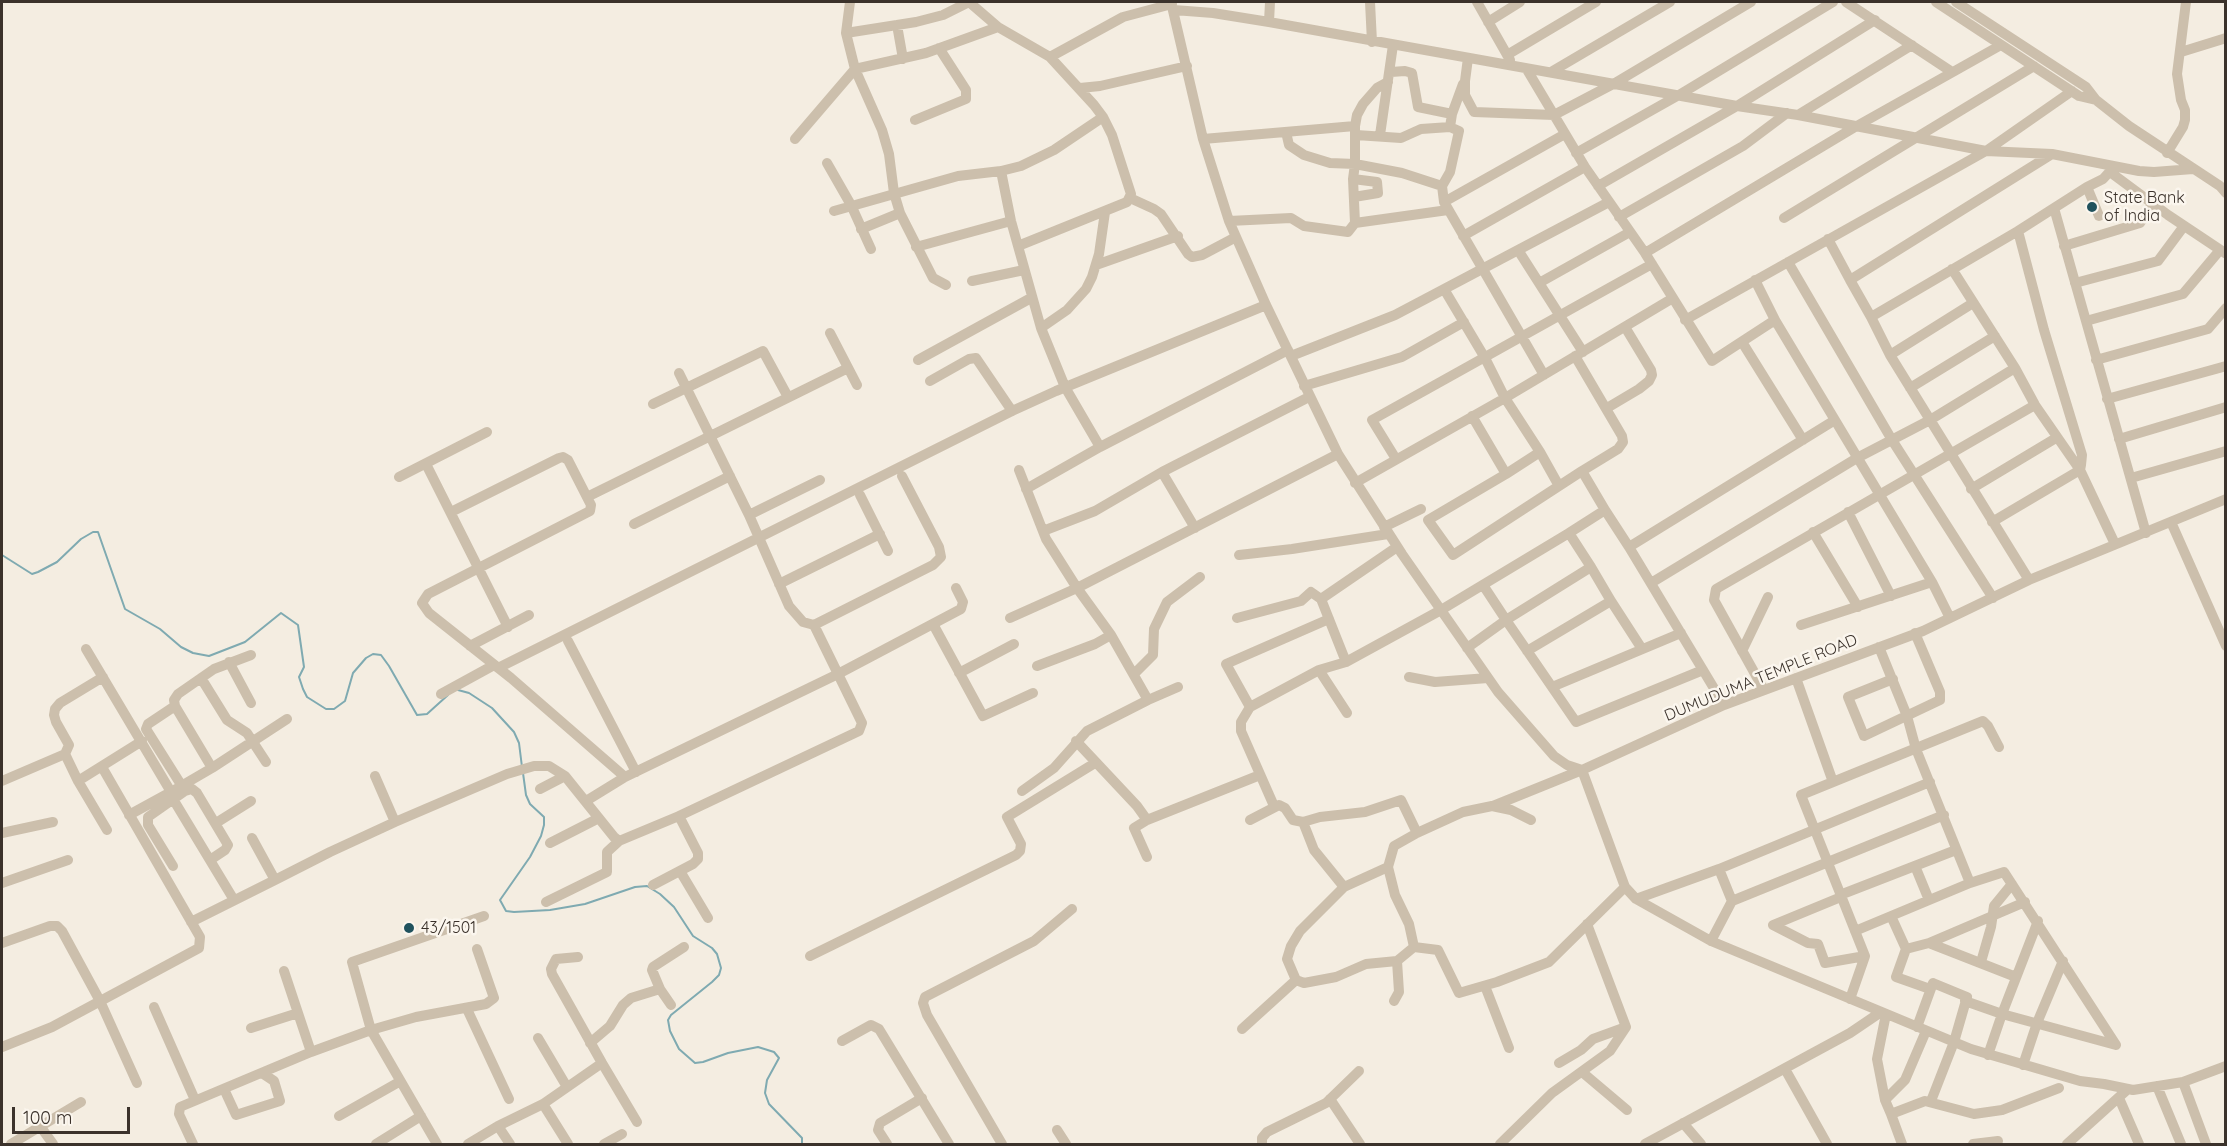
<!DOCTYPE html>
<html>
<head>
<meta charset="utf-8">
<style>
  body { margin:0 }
  #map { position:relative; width:2227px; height:1146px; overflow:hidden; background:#f4ede1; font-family:Quicksand,sans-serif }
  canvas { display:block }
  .frame { position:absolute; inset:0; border:3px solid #3b322b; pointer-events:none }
  .scale { position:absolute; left:12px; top:1107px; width:118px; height:27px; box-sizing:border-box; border:3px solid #3b322b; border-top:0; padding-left:8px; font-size:18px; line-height:21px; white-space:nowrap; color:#3b322b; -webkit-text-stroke:4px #fbf6ee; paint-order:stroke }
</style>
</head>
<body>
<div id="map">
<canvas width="2227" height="1146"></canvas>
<div class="frame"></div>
<div class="scale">100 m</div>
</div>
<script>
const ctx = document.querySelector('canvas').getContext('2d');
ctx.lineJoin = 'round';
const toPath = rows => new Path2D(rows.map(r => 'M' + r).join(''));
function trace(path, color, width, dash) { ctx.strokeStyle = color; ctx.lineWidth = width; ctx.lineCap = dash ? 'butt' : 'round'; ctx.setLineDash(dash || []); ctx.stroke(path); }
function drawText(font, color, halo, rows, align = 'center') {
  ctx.font = font + ' Quicksand,sans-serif'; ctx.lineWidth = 5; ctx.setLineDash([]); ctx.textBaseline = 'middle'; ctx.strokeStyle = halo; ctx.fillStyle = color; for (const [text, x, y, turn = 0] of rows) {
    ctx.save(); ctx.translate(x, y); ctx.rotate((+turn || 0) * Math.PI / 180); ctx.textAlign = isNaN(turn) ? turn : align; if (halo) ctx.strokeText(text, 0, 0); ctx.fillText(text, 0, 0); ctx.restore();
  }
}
const stream = toPath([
  [2,555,32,574,38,572,57,562,81,539,93,532,98,532,125,609,160,629,181,647,193,653,209,656,245,642,281,613,298,625,304,667,299,677,303,689,307,697,326,709,334,709,345,701,353,673,366,658,373,654,381,655,389,666,417,715,427,714,448,695],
  [458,690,469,693,492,708,514,732,519,743,522,767],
  [523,773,526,795,530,804,544,817,544,825,541,836,530,857,500,900,506,911,514,912,550,910,585,904,635,887,647,886,660,894,674,907,693,936,712,948,717,954,721,968,719,975,712,982,671,1015,668,1020,670,1031,679,1049,695,1063,703,1062,728,1053,758,1047,774,1052,779,1058,767,1080,765,1093,769,1104,802,1138,802,1144]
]);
const minor = toPath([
  [850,2,846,33,855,69,882,130,889,154,894,193,900,213,933,278,946,285],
  [969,2,998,27,1050,57,1094,105,1103,117,1112,135,1131,194,1127,202,1018,246],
  [1171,2,1203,139,1229,221,1266,305,1338,454,1402,554,1498,692,1554,756,1567,765,1582,770],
  [1370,2,1372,42],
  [1477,2,1510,60],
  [1846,2,1952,72],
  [1936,2,2079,96,2096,100],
  [1956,2,2086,87,2096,100,2129,126,2220,186,2226,193],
  [1174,10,1213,13,1269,22,1737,106,1798,115,1986,151,2052,154,2139,171,2154,172,2193,169],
  [1269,22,1270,2],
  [1488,22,1520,2],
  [897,25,903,59],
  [846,33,916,22,943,15,969,2],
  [2181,52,2226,38],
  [1507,55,1596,2],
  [1050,57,1123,17,1172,4],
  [1468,58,1465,81,1465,95,1474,112,1554,115,1615,83,1751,2],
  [1526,68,1585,167,1645,253,1712,361,1775,320,1932,582,1950,618],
  [1391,72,1405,71,1412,73,1418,107,1452,114],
  [1551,72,1670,2],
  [1388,82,1377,88,1363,104,1357,115,1355,126,1355,164,1402,173,1442,186,1444,202],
  [1080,88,1100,86,1187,66],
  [1798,115,1912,45],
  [915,120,966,99,966,90,939,48],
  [1286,132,1289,145,1304,155,1330,163,1355,164,1353,179,1355,223,1448,210],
  [1356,135,1401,138,1421,129,1450,127],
  [1380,135,1393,45],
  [795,139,855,69,926,53,998,27],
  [1203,139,1355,126],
  [1576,153,1679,95,1833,2],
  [2167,153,2183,127,2185,120,2185,110,2181,100,2177,74,2186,2],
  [827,163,851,205,871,249],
  [1001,171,1011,221,1041,328,1065,387,1100,447],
  [2110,172,2168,215,2225,253],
  [1353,179,1377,182,1378,193,1354,197],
  [1442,186,1450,172,1459,131,1450,127,1452,114,1463,84],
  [1598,186,1737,106,1875,20],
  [1130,198,1154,209,1161,214,1188,254,1192,257,1202,255,1236,237],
  [2054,208,2146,533],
  [834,211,958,176,1001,171,1021,166,1054,150,1103,117],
  [2099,216,2087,187,2103,179,2113,168],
  [1619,217,1743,146,1787,113],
  [1784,218,2034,66],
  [1229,221,1291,218,1304,226,1348,232,1355,223],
  [861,229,900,213],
  [2018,231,1871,317,1890,355,2029,580],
  [1463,236,1585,167],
  [1828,239,1850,280,2052,154],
  [2064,246,2140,223,2153,203],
  [916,247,1011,221],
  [1518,250,1583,352],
  [1645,253,1855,127,2001,45],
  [1788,262,1892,440,1993,598],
  [1096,265,1178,236],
  [1952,269,2015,368,2035,405,2080,470,2115,544],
  [1755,280,1775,320],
  [1850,280,1871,317],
  [972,281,1024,270],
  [1539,283,1630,232],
  [2075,283,2158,261,2184,226],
  [1444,289,1485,358,1505,398,1540,452,1506,474],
  [1685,320,1986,151,2072,91],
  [2086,321,2183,294,2220,250],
  [1041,328,1067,310,1086,289,1092,277,1099,254,1105,212],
  [830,333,857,385],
  [1742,342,1803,440],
  [1890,355,1973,303],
  [1291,356,1395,315,1609,202],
  [1575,356,1622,436,1623,442,1618,449,1582,471],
  [918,360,1031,298],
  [2096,360,2208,329,2226,308],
  [679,373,749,515,789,606,803,622,814,625,933,565,941,557,939,547,902,476],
  [1544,375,1444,202,1565,134],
  [930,381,969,359,976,358,1012,411],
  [1304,386,1402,357,1464,322],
  [1910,388,1995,336],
  [2107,399,2226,366],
  [653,404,763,351,788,397],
  [1607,408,1639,389,1649,381,1652,375,1651,370,1625,327],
  [1472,416,1506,474,1428,520,1453,555,1582,471,1605,510,1569,533],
  [2119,439,2226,407],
  [1540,452,1559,486],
  [1396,459,1372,420,1652,264],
  [426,464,508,627],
  [1019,470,1046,539,1077,588,1338,454],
  [1162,472,1195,528],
  [399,477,487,432],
  [2131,478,2226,451],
  [1355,483,1505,398,1673,298],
  [1026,489,1100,447,1288,350],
  [1971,489,2056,438],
  [860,495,888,551],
  [587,497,848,368],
  [2226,499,2029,580,1923,631,1724,705,1582,770,1625,887,1636,899,1711,941,1971,1049,2080,1081,2104,1084,2133,1090,2183,1082,2226,1066],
  [1605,510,1629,547],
  [451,512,559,458,563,457,568,460,591,505,590,511,428,594,422,603,429,613,511,678,625,777],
  [1848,512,1891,596],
  [749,515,820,480],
  [1992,522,2080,470,2081,465,2082,455,2044,330,2018,231,2087,187],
  [2171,522,2226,646],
  [634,524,730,476],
  [1384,527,1421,509],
  [1043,531,1095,511,1162,472,1309,397],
  [1813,532,1858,607],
  [1239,555,1292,549,1388,534],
  [1651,583,1857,458,1930,420,2015,368],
  [779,584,880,534],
  [1483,585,1506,620,1591,567,1611,601],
  [1321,599,1346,662,1441,610,1569,533,1591,567],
  [1010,618,1077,588,1111,635,1148,700],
  [1237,618,1301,601,1311,592,1321,599,1397,547],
  [933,624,983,716,1033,693],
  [1801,625,1932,582],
  [568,641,636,772],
  [470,646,529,615],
  [1879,647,1907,716,1916,749,1970,883,2004,872,2116,1045,2002,1014,1988,1055],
  [1467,648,1506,620,1576,722,1703,670],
  [86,649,171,792,129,815],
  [1527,651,1611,601,1642,649],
  [1742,651,1768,597],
  [229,662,251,703],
  [1037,666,1095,644,1111,635],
  [498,668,1012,411,1056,391,1266,305],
  [1319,670,1347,713],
  [959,673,1014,644],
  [1134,674,1153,655,1154,629,1167,602,1200,577],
  [1409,677,1435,682,1488,678],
  [201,678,227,720,247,733,266,762],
  [1796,678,1833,782],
  [1893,679,1848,697,1864,736,1940,700,1940,692,1915,633],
  [1552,687,1681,633],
  [1764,690,1714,600,1716,589,2035,405],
  [441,694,494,665],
  [1724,705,1629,547,1835,420],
  [175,706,148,724,146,729,185,791],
  [1250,707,1226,664,1329,619],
  [1076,741,1137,806,1147,820,1134,828,1147,857],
  [65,754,78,781,107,830],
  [212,768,175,706,174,700,178,694,214,669,251,655],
  [375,776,395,822],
  [2,781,65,754,69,745,56,722,54,715,55,709,60,703,103,677],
  [78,781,142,741],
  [176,789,212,768,287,719],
  [540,789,565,776],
  [1022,791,1054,768,1087,731,1148,700,1178,687],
  [173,799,234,900],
  [586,801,625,777,838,674,814,625],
  [1274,806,1241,731,1241,722,1250,707,1319,670,1346,662],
  [1493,806,1582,770],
  [1147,820,1260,775],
  [1250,820,1279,805,1285,808,1293,820,1303,822,1320,817,1365,812,1401,800,1417,833,1463,812,1492,806,1511,810,1531,820],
  [1303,822,1314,850,1344,887,1300,931,1291,946,1287,959,1296,980,1304,983,1336,977,1366,964,1397,961,1414,947,1438,950,1459,993,1497,982,1549,962,1625,887],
  [216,823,251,801],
  [2,833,53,822],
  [550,843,599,818],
  [173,866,148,825,148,817,185,791,192,789,197,793,228,845,225,850,210,860],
  [1915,866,1929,900],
  [680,871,708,918],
  [275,880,330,852,395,822,507,774,534,766,549,766,565,776,614,837,619,841,679,816,859,731,862,723,838,674,961,609,963,602,956,588],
  [2,883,68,860],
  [653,885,693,864,698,859,698,853,679,816],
  [1344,887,1388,867],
  [1840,895,1956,850],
  [1841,897,1773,925,1808,943,1818,944,1825,963,1865,956],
  [1636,899,1719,869,1930,782],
  [1732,901,1944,815],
  [546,902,607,872,607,852,619,841],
  [1891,916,1970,883],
  [191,922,275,880,252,838],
  [1855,931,1891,916,1906,949],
  [1711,941,1732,901,1719,869],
  [2,943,50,926,57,926,62,931,100,1001,137,1083],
  [1929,943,2025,902],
  [1414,947,1409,924,1395,895,1388,867,1394,846,1417,833],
  [810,956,1016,855,1020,851,1021,844,1007,817,1095,763],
  [578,957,556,959,551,969,552,974,602,1063,637,1122],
  [1981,962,1991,927,1994,906,2012,884],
  [284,971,311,1052],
  [1485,986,1509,1048],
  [1930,989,1896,977,1906,949,1929,943,2016,977],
  [1850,999,1865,956,1801,795,1983,721,1988,726,1999,747],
  [1394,1001,1399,992,1397,961],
  [1965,1001,2002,1014,2038,921],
  [671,1005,660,989,652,970,653,967,684,947],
  [154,1007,195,1100],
  [467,1009,509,1099],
  [1886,1014,1877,1059,1885,1100,1891,1114],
  [1917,1027,1933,983,1967,997,1954,1042,1931,1101],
  [251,1028,298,1013],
  [1242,1029,1296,980],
  [538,1038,567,1087],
  [842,1041,871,1025,879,1029,949,1144],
  [590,1043,610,1026,623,1005,631,998,660,989],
  [2,1047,52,1027,199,948,200,937,102,767],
  [1559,1063,1581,1050,1593,1039,1626,1027,1587,924],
  [2023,1065,2037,1023,2063,961],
  [1785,1069,1827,1144],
  [1582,1072,1627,1110],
  [2183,1082,2206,1144],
  [2157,1086,2181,1144],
  [224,1089,236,1115,280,1101,274,1081,262,1073],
  [2119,1098,2139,1144],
  [1330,1099,1360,1144],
  [1885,1100,1905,1080,1926,1031],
  [543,1104,568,1144],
  [339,1116,399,1082],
  [1683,1123,1701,1144],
  [40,1126,53,1144],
  [1057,1130,1066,1144],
  [11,1144,81,1102],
  [193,1144,179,1114,180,1107,311,1052,371,1030,416,1017,486,1004,494,998,477,949],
  [376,1144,421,1116],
  [437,1144,371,1030,352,962,484,916],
  [468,1144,498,1126],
  [510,1144,498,1126,543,1104,602,1063],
  [604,1144,622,1134],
  [887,1144,878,1130,880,1123,922,1098],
  [1002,1144,927,1015,923,1003,925,997,1034,941,1072,909],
  [1262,1144,1262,1138,1267,1132,1326,1103,1359,1071],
  [1500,1144,1552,1093,1610,1051,1626,1027],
  [1645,1144,1850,1033,1881,1012],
  [1902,1144,1891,1114,1925,1101,1974,1114,2002,1110,2059,1088],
  [1973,1144,1998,1141],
  [2067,1144,2128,1089]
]);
const markers = [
  [2092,207,6,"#20525d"],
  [409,928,6,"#20525d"]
];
const poiNames = [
  ["State Bank",2104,198],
  ["of India",2104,216],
  ["43/1501",421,928]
];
const streetNames = [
  ["DUMUDUMA TEMPLE ROAD",1761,678,-22]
];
trace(stream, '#7faab1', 2);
trace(minor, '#ccbfac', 10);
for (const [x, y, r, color] of markers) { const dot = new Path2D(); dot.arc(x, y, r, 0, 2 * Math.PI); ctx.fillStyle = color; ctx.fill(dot); trace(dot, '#fbf6ee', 2); }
drawText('16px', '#3b322b', '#fbf6ee', poiNames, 'left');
drawText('16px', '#3b322b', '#fbf6ee', streetNames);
</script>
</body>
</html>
